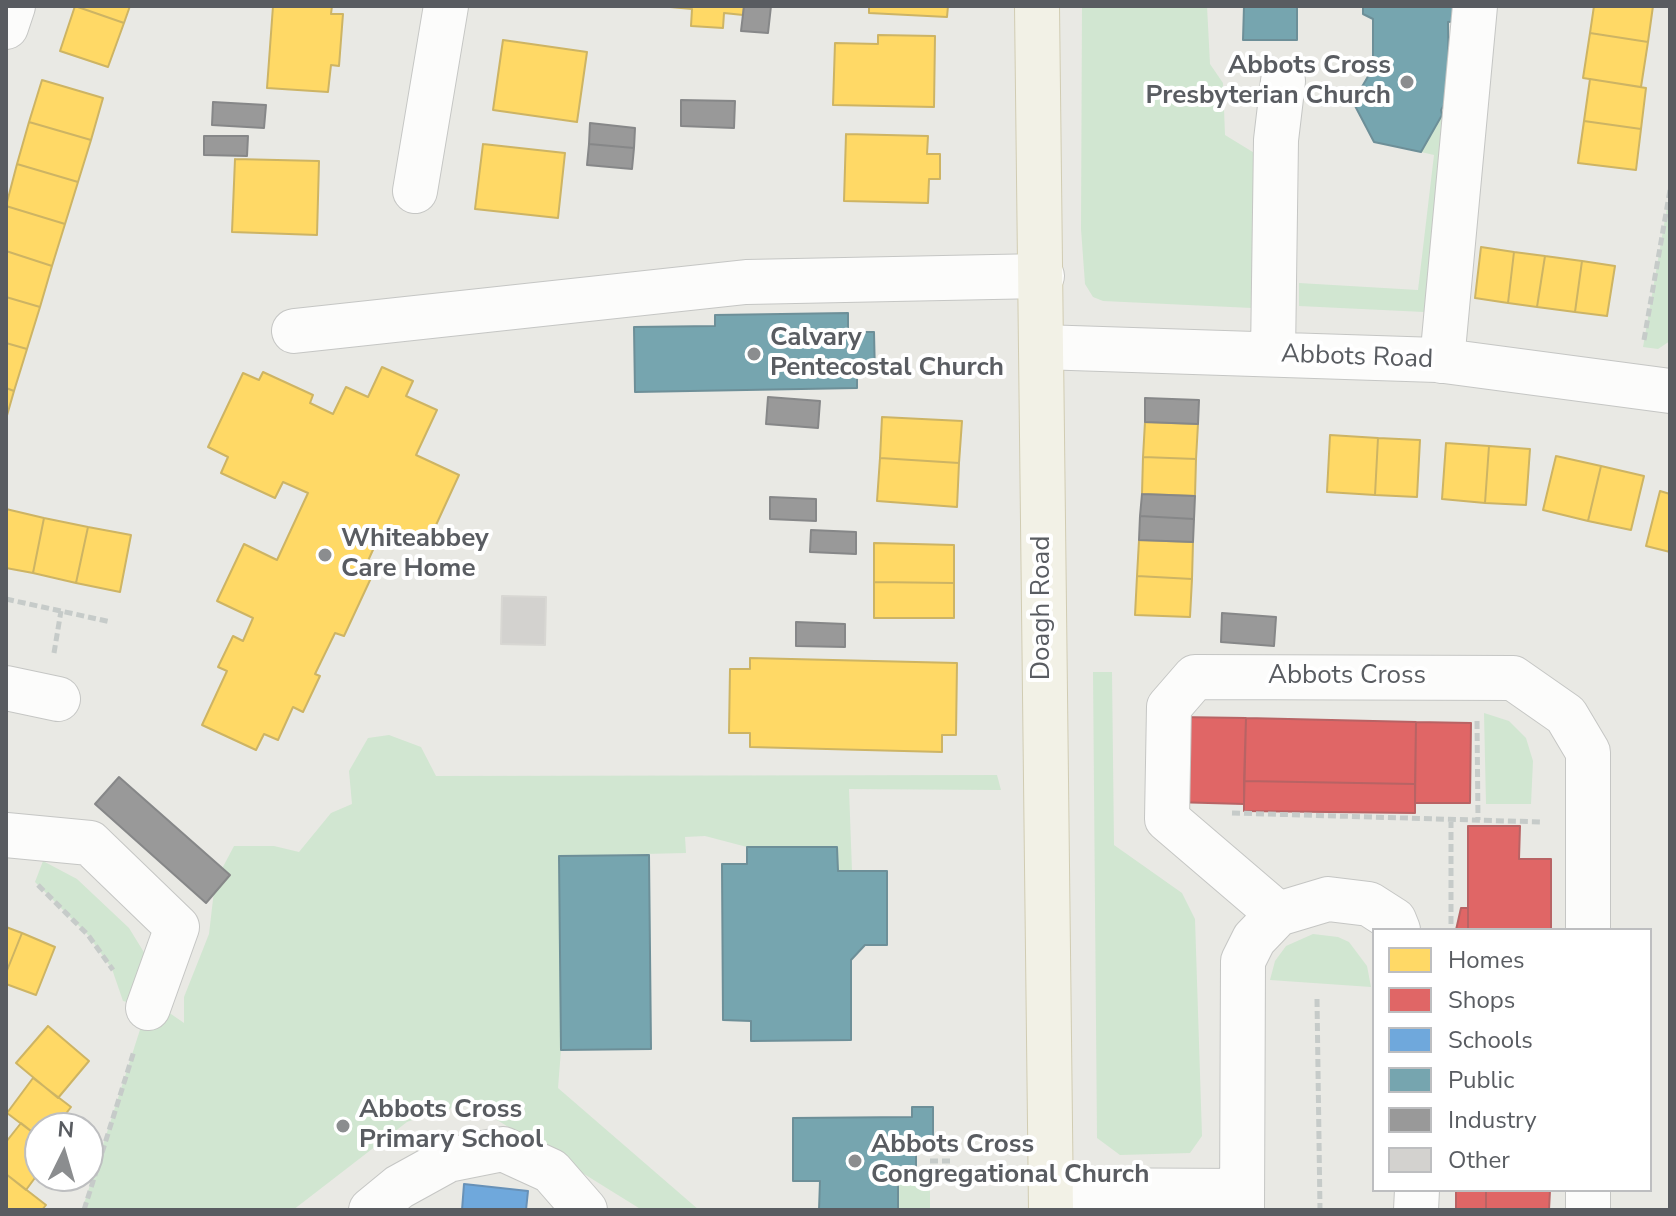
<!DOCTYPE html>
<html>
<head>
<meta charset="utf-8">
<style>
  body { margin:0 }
  #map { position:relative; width:1676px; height:1216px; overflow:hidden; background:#e9e9e4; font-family:"Nunito Sans",sans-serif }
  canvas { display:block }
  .frame { position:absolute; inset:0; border:8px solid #595c61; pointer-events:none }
  .legend { position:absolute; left:1372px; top:928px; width:280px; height:264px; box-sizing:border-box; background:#fff; border:2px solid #bdbec0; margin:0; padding:10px 14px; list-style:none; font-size:24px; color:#595c61 }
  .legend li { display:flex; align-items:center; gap:16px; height:40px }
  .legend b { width:40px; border:2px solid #bdbec0 }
  .north { position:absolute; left:24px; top:1112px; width:80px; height:80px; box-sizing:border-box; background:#fff; border:2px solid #bdbec0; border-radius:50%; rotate:5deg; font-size:22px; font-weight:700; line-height:32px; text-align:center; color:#595c61 }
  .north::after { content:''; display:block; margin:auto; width:28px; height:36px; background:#8b8d8f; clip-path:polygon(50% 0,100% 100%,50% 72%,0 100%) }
</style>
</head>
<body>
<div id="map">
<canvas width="1676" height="1216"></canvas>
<div class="frame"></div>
<ul class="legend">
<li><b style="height:22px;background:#ffd966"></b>Homes</li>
<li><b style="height:22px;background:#e06666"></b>Shops</li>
<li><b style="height:22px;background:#6fa8dc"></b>Schools</li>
<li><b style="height:22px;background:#76a5af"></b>Public</li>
<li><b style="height:22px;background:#999"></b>Industry</li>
<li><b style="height:22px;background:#d3d2cf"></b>Other</li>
</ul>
<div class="north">N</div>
</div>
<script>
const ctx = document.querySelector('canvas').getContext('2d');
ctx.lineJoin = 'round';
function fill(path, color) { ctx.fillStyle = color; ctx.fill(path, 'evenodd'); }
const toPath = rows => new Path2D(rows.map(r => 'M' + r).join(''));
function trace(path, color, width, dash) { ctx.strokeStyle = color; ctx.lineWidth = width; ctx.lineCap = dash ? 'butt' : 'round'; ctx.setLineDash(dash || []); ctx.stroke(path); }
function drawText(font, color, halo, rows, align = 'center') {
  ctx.font = font + ' "Nunito Sans",sans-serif'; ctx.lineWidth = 8; ctx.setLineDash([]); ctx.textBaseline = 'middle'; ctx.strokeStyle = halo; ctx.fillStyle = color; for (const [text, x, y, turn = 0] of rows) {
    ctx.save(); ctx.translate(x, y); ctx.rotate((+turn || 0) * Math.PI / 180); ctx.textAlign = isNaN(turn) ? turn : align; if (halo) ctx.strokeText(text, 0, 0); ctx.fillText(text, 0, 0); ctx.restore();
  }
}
const green = toPath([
  [1082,6,1207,6,1210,64,1223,83,1225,135,1256,154,1252,308,1103,301,1093,297,1085,284,1081,229],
  [1442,115,1448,115,1429,304,1424,312,1299,306,1299,283,1418,290,1434,155,1421,152],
  [1670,190,1670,341,1658,349,1643,347],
  [1093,672,1112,672,1114,845,1182,893,1195,919,1202,1136,1190,1153,1120,1155,1097,1138],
  [1484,713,1509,721,1526,738,1533,761,1531,804,1486,804],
  [389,735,421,747,436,776,997,775,1001,790,849,789,852,871,838,871,837,847,747,847,705,836,685,837,686,853,559,856,561,1050,558,1088,699,1210,642,1210,473,1105,439,1110,407,1122,293,1210,82,1210,147,1008,123,1001,112,969,88,935,35,882,43,861,77,879,129,928,145,954,145,996,184,1023,184,997,209,934,215,882,234,846,274,846,299,852,331,813,352,804,349,771,368,738],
  [1313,934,1338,937,1349,942,1367,966,1371,987,1270,980,1275,961,1286,946],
  [898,1172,930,1172,930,1210,898,1210]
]);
const homes = toPath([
  [75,6,130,6,124,23,75,6],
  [75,6,124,23,108,67,60,51,75,6],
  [273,6,332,6,331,14,343,14,339,66,331,65,328,92,267,88,273,6],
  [659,6,744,6,743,15,724,13,723,28,691,26,692,9,659,6],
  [869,6,948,6,947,17,869,13,869,6],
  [1594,6,1653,6,1648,42,1590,33,1594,6],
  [1590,33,1648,42,1641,87,1583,78,1590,33],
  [878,35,935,36,934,107,833,105,835,43,878,44,878,35],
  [503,40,587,52,577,122,493,110,503,40],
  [1590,79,1646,88,1641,129,1584,121,1590,79],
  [42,80,103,98,91,140,29,122,42,80],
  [1584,121,1641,129,1636,170,1578,163,1584,121],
  [29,122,91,140,78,182,17,164,29,122],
  [846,134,928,136,927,154,940,154,940,179,929,179,928,203,844,201,846,134],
  [483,144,565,153,558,218,475,209,483,144],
  [235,159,319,161,317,235,232,232,235,159],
  [17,164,78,182,65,224,6,206,17,164],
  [6,206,65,224,52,266,6,251,6,206],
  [1481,247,1514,252,1508,303,1475,298,1481,247],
  [6,251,52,266,40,307,6,297,6,251],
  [1514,252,1545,256,1537,307,1508,303,1514,252],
  [1545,256,1582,261,1575,312,1537,307,1545,256],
  [1582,261,1615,266,1607,316,1575,312,1582,261],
  [6,297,40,307,27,349,6,343,6,297],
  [6,343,27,349,14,391,6,388,6,343],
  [382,367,413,381,406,396,437,410,416,455,459,475,425,549,382,530,362,574,371,578,344,636,335,633,315,674,320,676,303,712,293,707,278,740,264,734,256,750,202,725,227,671,218,667,233,636,243,641,253,618,217,601,244,544,277,560,308,493,283,482,275,498,221,473,228,457,208,447,243,373,259,380,263,372,313,395,310,403,333,414,346,387,368,397,382,367],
  [6,388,14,391,6,419,6,388],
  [882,417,962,421,959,463,880,458,882,417],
  [1145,422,1198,424,1196,459,1143,457,1145,422],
  [1330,435,1378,438,1375,495,1327,492,1330,435],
  [1378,438,1420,440,1417,497,1375,495,1378,438],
  [1446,443,1489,446,1485,503,1442,499,1446,443],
  [1489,446,1530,449,1526,505,1485,503,1489,446],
  [1556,456,1601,466,1588,521,1543,510,1556,456],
  [1143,457,1196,459,1195,496,1142,494,1143,457],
  [880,458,959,463,957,507,877,501,880,458],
  [1601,466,1644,476,1631,530,1588,521,1601,466],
  [1660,491,1670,494,1670,552,1646,546,1660,491],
  [6,509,44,518,33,573,6,568,6,509],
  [44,518,88,527,76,583,33,573,44,518],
  [88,527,131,535,120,592,76,583,88,527],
  [1139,540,1193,542,1192,579,1137,576,1139,540],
  [874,543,954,545,954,583,874,582,874,543],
  [1137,576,1192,579,1190,617,1135,615,1137,576],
  [874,582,954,583,954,618,874,618,874,582],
  [750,658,957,663,956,735,942,735,942,752,750,747,750,733,729,733,730,669,750,669,750,658],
  [6,927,22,933,6,973,6,927],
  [22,933,55,947,36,995,6,984,6,973,22,933],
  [48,1026,89,1061,58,1098,16,1063,48,1026],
  [33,1078,71,1107,55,1128,40,1128,40,1138,7,1113,33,1078],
  [21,1123,40,1138,40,1171,26,1190,6,1174,6,1142,21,1123],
  [6,1174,46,1205,42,1210,6,1210,6,1174]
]);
const shops = toPath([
  [1176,717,1246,718,1244,804,1173,802,1176,717],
  [1246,718,1416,722,1415,784,1244,781,1246,718],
  [1416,722,1471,723,1470,803,1415,803,1416,722],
  [1244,781,1415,784,1415,813,1244,811,1244,781],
  [1468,826,1520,826,1519,859,1551,859,1551,930,1468,930,1468,826],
  [1461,908,1468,908,1468,930,1456,930,1461,908],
  [1456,1190,1486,1190,1486,1210,1456,1210,1456,1190],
  [1486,1190,1550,1190,1549,1210,1486,1210,1486,1190]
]);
const schools = toPath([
  [464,1184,528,1191,526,1210,462,1210,464,1184]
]);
const public = toPath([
  [1244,6,1297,6,1297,40,1243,40,1244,6],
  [1363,6,1458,6,1458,21,1448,22,1449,96,1441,110,1442,115,1421,152,1374,142,1353,102,1373,68,1373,19,1363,14,1363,6],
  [848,313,848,332,874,332,875,376,857,376,857,388,635,392,634,327,715,326,715,315,848,313],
  [747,847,837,847,838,871,887,871,887,945,865,945,851,960,851,1040,751,1041,751,1021,723,1020,722,864,747,864,747,847],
  [649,855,651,1049,561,1050,559,856,649,855],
  [912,1107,933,1107,933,1149,916,1149,916,1172,898,1172,898,1210,819,1210,820,1181,793,1181,793,1118,912,1117,912,1107]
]);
const industry = toPath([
  [744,6,771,6,768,33,741,31,744,6],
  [681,100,735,101,734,128,681,126,681,100],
  [213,102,266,105,264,128,212,125,213,102],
  [590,123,635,128,634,148,589,144,590,123],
  [204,136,248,136,247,156,204,155,204,136],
  [589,144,634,148,632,169,587,165,589,144],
  [768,397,820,401,818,428,766,424,768,397],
  [1145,398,1199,400,1198,424,1145,422,1145,398],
  [1142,494,1195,496,1194,519,1140,516,1142,494],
  [770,497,816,499,816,521,770,519,770,497],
  [1140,516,1194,519,1193,542,1139,540,1140,516],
  [811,530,856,532,856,554,810,552,811,530],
  [1222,613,1276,617,1274,646,1221,642,1222,613],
  [796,622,845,624,845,647,796,646,796,622],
  [119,777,230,875,206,903,95,804,119,777]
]);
const building = toPath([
  [502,596,546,597,545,645,501,644,502,596]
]);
const path = toPath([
  [1644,340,1670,190],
  [6,599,111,622],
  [54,653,61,611],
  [1477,721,1478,820],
  [1232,813,1542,822],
  [1451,820,1451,930],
  [38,885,88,935,113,970],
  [1317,999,1320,1210],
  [930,1161,952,1161],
  [84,1210,134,1051]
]);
const minor = toPath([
  [6,27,13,6],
  [415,191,446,6],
  [294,331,746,282,1042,276],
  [1041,347,1437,360,1670,391],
  [1273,354,1276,140,1283,81],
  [1442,361,1475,6],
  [6,688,58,699],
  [6,835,90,843,177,927,148,1008],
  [1278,914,1167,819,1169,707,1195,677,1513,678,1566,715,1588,752,1588,930],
  [1051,1190,1242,1191],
  [1588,1190,1588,1210],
  [371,1210,399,1187,448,1160,503,1149,551,1171,585,1210],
  [1242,1210,1243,961,1254,939,1278,914,1328,899,1369,904,1394,920,1398,930],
  [1416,1210,1417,1190]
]);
const major = toPath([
  [1037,6,1051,1210]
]);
const markers = [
  [1407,82,8,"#8b8d8f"],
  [754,354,8,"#8b8d8f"],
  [325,555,8,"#8b8d8f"],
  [343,1126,8,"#8b8d8f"],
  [855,1161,8,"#8b8d8f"]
];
const poiNames = [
  ["Abbots Cross",1391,67,"right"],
  ["Presbyterian Church",1391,97,"right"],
  ["Calvary",770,339],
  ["Pentecostal Church",770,369],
  ["Whiteabbey",341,540],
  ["Care Home",341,570],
  ["Abbots Cross",359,1111],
  ["Primary School",359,1141],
  ["Abbots Cross",871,1146],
  ["Congregational Church",871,1176]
];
const streetNames = [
  ["Abbots Road",1357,358,2],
  ["Doagh Road",1043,608,-90],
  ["Abbots Cross",1347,677]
];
fill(green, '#d1e6d1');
fill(homes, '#ffd966');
trace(homes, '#cdb464', 2);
fill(shops, '#e06666');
trace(shops, '#b86364', 2);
fill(schools, '#6fa8dc');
trace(schools, '#6891b7', 2);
fill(public, '#76a5af');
trace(public, '#6d8f98', 2);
fill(industry, '#999');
trace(industry, '#868788', 2);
fill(building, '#d3d2cf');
trace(building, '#d8d7d3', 2);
trace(minor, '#c5c6c4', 46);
trace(major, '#d1ccb2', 46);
trace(path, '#c6cbc9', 5, [8, 4]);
trace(minor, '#fcfcfb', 44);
trace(major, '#f2f1e6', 44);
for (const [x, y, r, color] of markers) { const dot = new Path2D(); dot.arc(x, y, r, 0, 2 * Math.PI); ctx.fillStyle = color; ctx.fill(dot); trace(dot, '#fff', 3); }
drawText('bold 26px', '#595c61', '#fff', poiNames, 'left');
drawText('26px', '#595c61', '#fff', streetNames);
</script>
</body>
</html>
